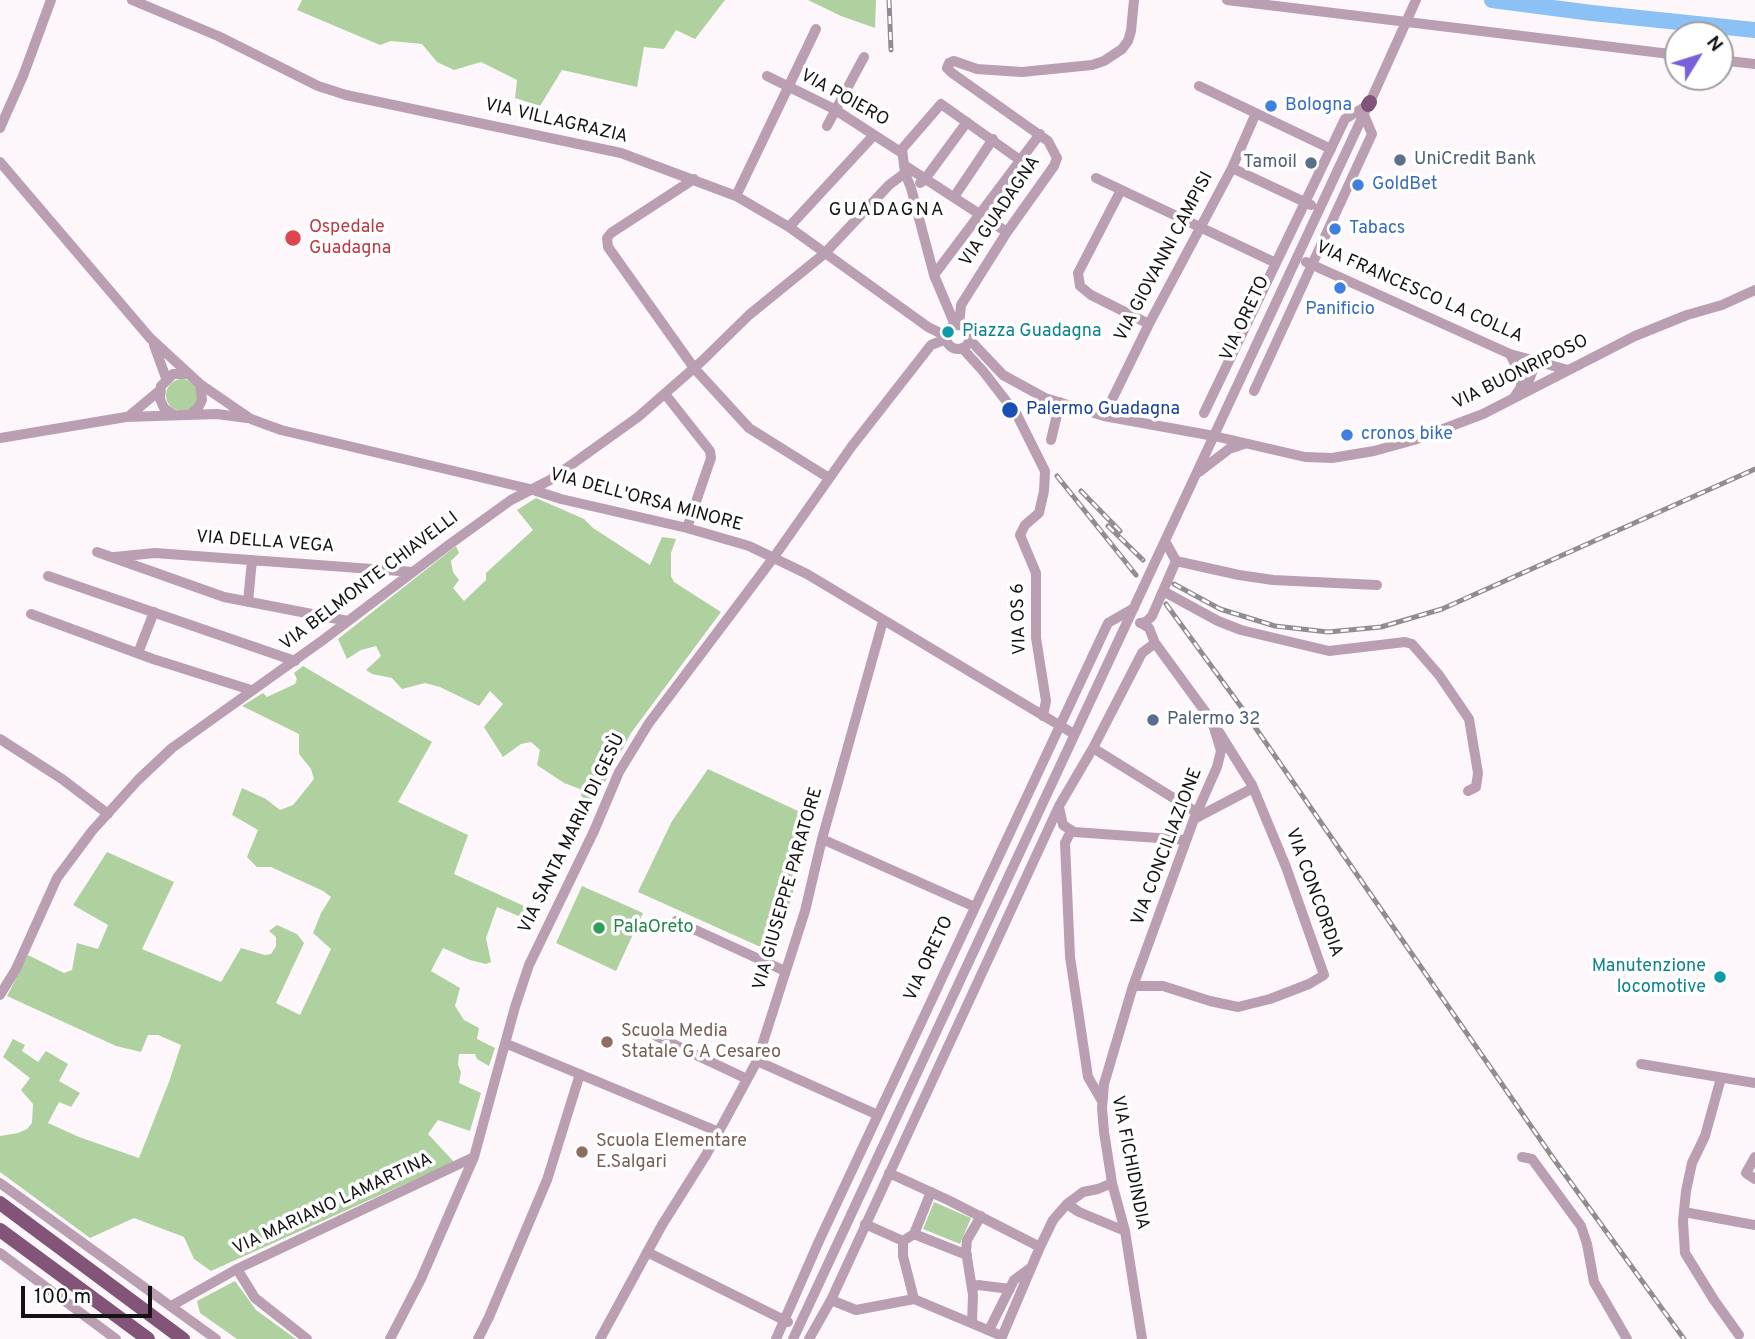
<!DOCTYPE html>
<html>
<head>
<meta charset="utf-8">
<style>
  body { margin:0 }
  #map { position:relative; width:1755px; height:1339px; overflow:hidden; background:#fdf7fc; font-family:Overpass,sans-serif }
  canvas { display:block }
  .north { position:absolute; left:1664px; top:21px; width:70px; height:70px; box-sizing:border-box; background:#fff; border:2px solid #a1a0a1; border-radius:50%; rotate:52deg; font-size:19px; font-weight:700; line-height:28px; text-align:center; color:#141214 }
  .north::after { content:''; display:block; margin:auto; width:24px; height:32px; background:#7a5fda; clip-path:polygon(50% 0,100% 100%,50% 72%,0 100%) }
  .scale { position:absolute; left:21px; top:1286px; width:131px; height:32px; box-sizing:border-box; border:4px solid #141214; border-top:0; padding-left:9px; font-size:21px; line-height:24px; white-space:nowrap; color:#141214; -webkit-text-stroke:5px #fff; paint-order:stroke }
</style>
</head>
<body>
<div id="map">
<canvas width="1755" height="1339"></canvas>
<div class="north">N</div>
<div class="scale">100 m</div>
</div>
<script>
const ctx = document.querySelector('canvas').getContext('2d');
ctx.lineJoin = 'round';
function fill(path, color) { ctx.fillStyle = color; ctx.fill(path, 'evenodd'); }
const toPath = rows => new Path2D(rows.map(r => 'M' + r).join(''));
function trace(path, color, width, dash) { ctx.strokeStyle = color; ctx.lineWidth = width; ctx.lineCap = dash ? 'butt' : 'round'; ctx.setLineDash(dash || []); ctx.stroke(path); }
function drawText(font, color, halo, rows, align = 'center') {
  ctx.font = font + ' Overpass,sans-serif'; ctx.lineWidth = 7; ctx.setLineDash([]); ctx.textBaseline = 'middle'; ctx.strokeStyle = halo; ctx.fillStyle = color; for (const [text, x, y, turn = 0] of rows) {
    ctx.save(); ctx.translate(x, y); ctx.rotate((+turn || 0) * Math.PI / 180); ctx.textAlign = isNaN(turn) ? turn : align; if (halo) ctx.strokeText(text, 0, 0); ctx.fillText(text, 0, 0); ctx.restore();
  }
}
const green = toPath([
  [302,0,725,0,695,39,676,30,664,49,644,47,637,87,562,70,540,106,515,98,517,80,481,62,454,70,437,62,422,44,391,41,380,45,297,10],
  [808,0,876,0,875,28,841,16],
  '166 395a16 16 0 1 1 32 0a16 16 0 1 1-32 0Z',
  [536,498,584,519,593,528,650,565,662,537,676,539,671,553,671,576,674,582,721,612,631,733,591,808,583,803,580,789,564,783,537,765,540,750,531,742,521,744,503,757,484,727,503,704,490,691,479,706,440,687,425,683,402,689,392,678,372,674,366,670,381,656,376,646,361,650,347,659,338,639,456,546,459,553,451,561,453,572,459,580,453,588,464,601,486,580,486,573,533,530,517,510],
  [303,666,432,742,398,802,468,835,454,874,537,912,533,922,497,907,486,938,491,962,486,964,470,960,443,948,431,971,460,988,455,1006,464,1020,479,1028,477,1039,495,1048,489,1066,477,1059,475,1054,459,1054,458,1065,461,1072,459,1083,481,1093,470,1131,438,1120,428,1134,454,1162,211,1271,194,1259,184,1237,134,1218,90,1238,0,1172,0,1136,18,1133,27,1129,32,1123,33,1104,21,1090,30,1078,3,1057,13,1039,25,1045,22,1051,38,1062,46,1051,68,1064,59,1081,80,1093,71,1107,59,1102,48,1123,79,1137,139,1158,169,1082,181,1045,158,1035,148,1035,141,1052,116,1046,7,996,28,955,64,973,72,970,77,943,98,949,108,925,73,905,107,852,174,882,142,949,221,982,241,948,265,955,271,954,276,946,276,937,269,931,277,925,297,934,304,943,276,1003,300,1015,331,949,313,933,321,913,331,897,323,891,271,867,257,867,247,857,258,830,232,815,242,788,266,799,280,810,293,805,314,779,311,769,299,754,299,734,242,706,263,693,267,697,295,684,297,679,294,673],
  [708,769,813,818,776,954,638,892,672,821],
  [582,886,643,913,616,971,556,943],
  [934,1202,971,1218,960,1244,923,1229],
  [235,1281,256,1310,296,1339,237,1339,200,1313,197,1301]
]);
const river = toPath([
  [1492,0,1592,13,1755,30]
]);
const minor = toPath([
  [132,0,218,36,318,86,346,95,621,153,736,196,789,227,928,327,946,336],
  [1227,0,1678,55],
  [1720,60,1755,64],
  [767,76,834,109,902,153],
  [1199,86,1331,149],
  [1370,102,1416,0],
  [827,126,864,57],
  [0,128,23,76,51,0],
  [0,162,150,338,200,384,251,419,281,430,530,489,561,499,687,528,749,546,807,574,1074,734],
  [904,165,1007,232],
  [1232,168,1311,205],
  [1096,178,1276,263],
  [694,179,611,233,607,238,608,247,694,368,749,428,829,478],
  [920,183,925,179,967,122],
  [1121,190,1078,273,1080,286,1091,295,1149,324],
  [736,196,816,29],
  [954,197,993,139],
  [789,227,874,135],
  [1306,262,1510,354,1568,370],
  [934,275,1040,134],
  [955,325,934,275,911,188,905,173,902,149,941,104,1020,160],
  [959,325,961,305,1007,232,1054,166,1057,158,1048,141,952,73,947,68,949,63,954,61,977,69,1022,72,1092,65,1104,61,1122,49,1128,41,1131,31,1134,0],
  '946 337a12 12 0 1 1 24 0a12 12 0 1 1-24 0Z',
  [969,339,1003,375,1045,398,1104,416,1214,436,1305,457,1332,458,1374,451,1414,440,1483,414,1635,336,1687,315,1722,305,1755,290],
  [154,345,166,378],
  [962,348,983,371,1017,415,1045,471,1044,491,1039,513,1025,525,1020,535,1036,573,1036,638,1046,701,1043,716],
  [1510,354,1521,376,1521,387,1515,396],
  [1254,391,1372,134,1364,115],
  [1521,392,1528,383,1536,362],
  [665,394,710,451,711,458,687,528],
  [1204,413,1345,119,1368,105],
  [174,415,164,408,160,399,161,386,173,374,189,374],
  [189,415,198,408,202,400,200,384],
  [129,416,159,391],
  [1104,416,1149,324,1232,168,1256,113],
  [0,438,126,417,217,414,247,418],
  [1051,440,1060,402],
  [1199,472,1229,449,1244,444],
  [97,552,224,597,348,621],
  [114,557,155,553,413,572],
  [1176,561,1239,575,1273,580,1377,585],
  [48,576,295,661],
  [1163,591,1218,621,1241,630,1329,651,1405,642,1412,644,1439,675,1469,719,1478,773,1476,787,1468,791],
  [248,602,252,560],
  [31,614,153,659,251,690],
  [1140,623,1146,622,1152,616,1176,561,1165,541],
  [1141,623,1149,628,1155,643,1212,721,1221,751,1217,767,1194,819,1133,986,1104,1084,1102,1108,1104,1132,1112,1183,1125,1231,1142,1339],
  [138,653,154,612],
  [0,739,62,779,108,814],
  [1093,748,1196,812],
  [1059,807,1063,825,1074,832,1186,840],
  [1194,819,1253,788],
  [1071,831,1065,843,1070,957,1088,1077,1102,1101],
  [822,839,975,907],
  [676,921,785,971],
  [1133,986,1163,986,1210,1001,1238,1007,1270,999,1309,984,1324,975,1286,867,1252,785,1219,732],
  [0,995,16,969,57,878,92,831,138,780,172,748,323,640,450,544,511,500,550,480,638,417,702,361,749,315,824,254,889,185,905,173],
  [654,1035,747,1079],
  [507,1044,719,1132],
  [757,1061,878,1115],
  [1641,1064,1755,1083],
  [1721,1078,1705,1136,1692,1163,1686,1191,1683,1221,1685,1253,1714,1300,1739,1335],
  [1522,1157,1532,1159,1581,1226,1587,1244,1594,1282,1627,1339],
  [1755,1157,1746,1173,1755,1179],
  [889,1173,948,1200,1040,1247],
  [0,1183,216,1339],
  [1067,1204,1079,1212,1125,1231],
  [1684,1212,1755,1225],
  [865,1224,903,1241,903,1256,914,1299],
  [914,1234,931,1192],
  [903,1241,914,1234,967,1255],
  [647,1252,788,1322],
  [0,1253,116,1339],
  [237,1269,255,1298,307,1339],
  [972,1288,978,1285,1010,1289],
  [831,1300,856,1310,914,1299,1002,1336],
  [171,1306,237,1269,474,1157],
  [972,1323,973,1295,966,1251,967,1240,981,1216],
  [989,1330,1014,1280,1029,1269],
  [390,1339,421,1279,474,1157,515,1007,529,965,594,831,619,772,649,723,774,557,852,446,931,345,946,339],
  [478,1339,489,1317,547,1180,580,1074],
  [600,1339,662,1225,706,1155,757,1061,805,911,822,839,883,621],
  [776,1339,819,1241,1108,623,1134,608],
  [793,1339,1368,105],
  [809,1339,831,1300,1059,806,1093,748,1142,653,1155,643],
  [1001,1339,1040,1247,1053,1220,1067,1204,1083,1192,1098,1189,1112,1183]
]);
const major = toPath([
  [1368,105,1370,102],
  [0,1203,183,1339],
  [0,1230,148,1339]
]);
const rail = toPath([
  [889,0,891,50],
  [1057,476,1136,575],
  [1081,491,1120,531],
  [1108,526,1143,560],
  [1174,584,1220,609,1275,626,1328,632,1381,627,1442,609,1755,469],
  [1166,604,1239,704,1553,1158,1684,1339]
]);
const markers = [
  [1271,106,7,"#3f7fe0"],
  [1400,160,7,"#5c6f8a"],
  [1311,163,7,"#5c6f8a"],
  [1358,185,7,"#3f7fe0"],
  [1335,229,7,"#3f7fe0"],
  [293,238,9,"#e0444e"],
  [1340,288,7,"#3f7fe0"],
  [948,332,7,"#0f9aa8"],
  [1010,410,9,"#1a4fb4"],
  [1347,435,7,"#3f7fe0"],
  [1153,720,7,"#5c6f8a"],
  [599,928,7,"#2e9e5b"],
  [1720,977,7,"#0f9aa8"],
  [607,1042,7,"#8d6e63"],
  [582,1152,7,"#8d6e63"]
];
const streetNames = [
  ["VIA POIERO",844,99,29],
  ["VIA VILLAGRAZIA",556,122,13],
  ["VIA GUADAGNA",1001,212,-56],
  ["VIA GIOVANNI CAMPISI",1165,257,-62],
  ["VIA FRANCESCO LA COLLA",1419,293,24],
  ["VIA ORETO",1246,319,-65],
  ["VIA BUONRIPOSO",1521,373,-26],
  ["VIA DELL'ORSA MINORE",646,501,15],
  ["VIA DELLA VEGA",265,543,4],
  ["VIA BELMONTE CHIAVELLI",370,582,-37],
  ["VIA OS 6",1020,619,-92],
  ["VIA SANTA MARIA DI GESÙ",573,834,-64],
  ["VIA CONCILIAZIONE",1168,847,-69],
  ["VIA GIUSEPPE PARATORE",789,889,-74],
  ["VIA CONCORDIA",1313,893,70],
  ["VIA ORETO",930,959,-65],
  ["VIA FICHIDINDIA",1129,1163,79],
  ["VIA MARIANO LAMARTINA",333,1205,-25]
];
const shopNames = [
  ["Bologna",1285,106],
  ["GoldBet",1372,185],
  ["Tabacs",1349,229],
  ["Panificio",1340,310,"center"],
  ["cronos bike",1361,435]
];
const serviceNames = [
  ["UniCredit Bank",1414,160],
  ["Tamoil",1297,163,"right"],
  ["Palermo 32",1167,720]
];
const healthNames = [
  ["Ospedale",309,228],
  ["Guadagna",309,249]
];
const cultureNames = [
  ["Piazza Guadagna",962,332],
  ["Manutenzione",1706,967,"right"],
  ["locomotive",1706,988,"right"]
];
const transitNames = [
  ["Palermo Guadagna",1026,410]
];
const leisureNames = [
  ["PalaOreto",613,928]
];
const educationNames = [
  ["Scuola Media",621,1032],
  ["Statale G A Cesareo",621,1053],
  ["Scuola Elementare",596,1142],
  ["E.Salgari",596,1163]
];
const neighbourhoodNames = [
  ["GUADAGNA",887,211]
];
fill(green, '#aed19f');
trace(river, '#8cc1f5', 16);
trace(minor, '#ba9fb2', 10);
trace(major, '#825477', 14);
trace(rail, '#908c90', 5);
trace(rail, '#fff', 2.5, [8]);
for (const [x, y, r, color] of markers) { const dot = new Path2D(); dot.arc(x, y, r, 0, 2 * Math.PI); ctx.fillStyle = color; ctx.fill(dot); trace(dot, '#fff', 2.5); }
drawText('18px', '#141214', '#fff', streetNames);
drawText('18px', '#366cbe', '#fff', shopNames, 'left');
drawText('18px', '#4e5e75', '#fff', serviceNames, 'left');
drawText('18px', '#be3a42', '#fff', healthNames, 'left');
drawText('18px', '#0d838f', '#fff', cultureNames, 'left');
drawText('18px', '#164399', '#fff', transitNames, 'left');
drawText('18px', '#27864d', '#fff', leisureNames, 'left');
drawText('18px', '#785e54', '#fff', educationNames, 'left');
ctx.letterSpacing = '2px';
drawText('19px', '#141214', '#fff', neighbourhoodNames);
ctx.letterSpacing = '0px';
</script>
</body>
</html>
